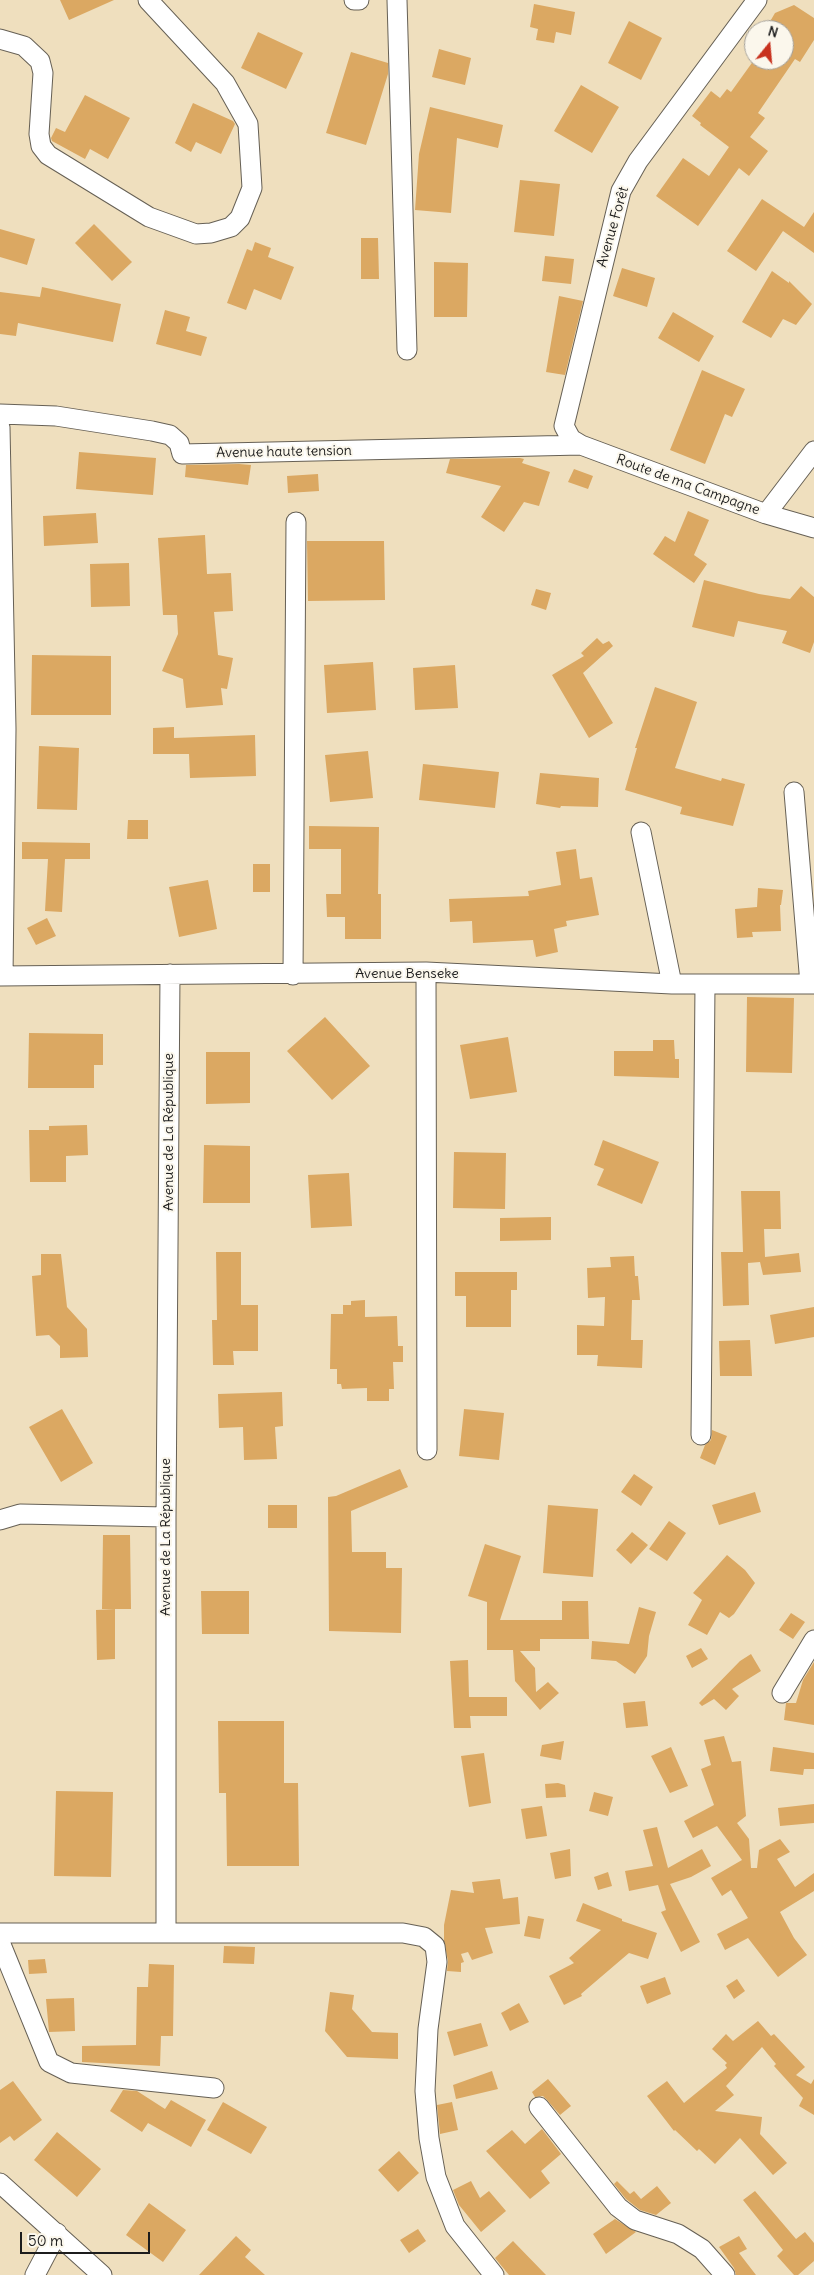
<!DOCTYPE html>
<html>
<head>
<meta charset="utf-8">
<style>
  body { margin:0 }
  #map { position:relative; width:814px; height:2275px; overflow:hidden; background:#efdfbe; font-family:Delius,sans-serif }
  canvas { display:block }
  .north { position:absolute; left:744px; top:20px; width:50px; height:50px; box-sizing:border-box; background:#fbf7ec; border:1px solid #a29f99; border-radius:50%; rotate:17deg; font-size:14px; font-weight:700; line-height:20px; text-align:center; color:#1c1c1c }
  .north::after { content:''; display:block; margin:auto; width:18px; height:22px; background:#c8321e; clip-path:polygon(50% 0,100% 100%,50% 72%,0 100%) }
  .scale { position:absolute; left:20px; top:2232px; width:130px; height:22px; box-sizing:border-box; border:2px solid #1c1c1c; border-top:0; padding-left:6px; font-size:15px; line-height:18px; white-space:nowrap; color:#1c1c1c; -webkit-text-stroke:4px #fbf7ec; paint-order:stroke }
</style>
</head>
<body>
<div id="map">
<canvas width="814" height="2275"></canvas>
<div class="north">N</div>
<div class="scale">50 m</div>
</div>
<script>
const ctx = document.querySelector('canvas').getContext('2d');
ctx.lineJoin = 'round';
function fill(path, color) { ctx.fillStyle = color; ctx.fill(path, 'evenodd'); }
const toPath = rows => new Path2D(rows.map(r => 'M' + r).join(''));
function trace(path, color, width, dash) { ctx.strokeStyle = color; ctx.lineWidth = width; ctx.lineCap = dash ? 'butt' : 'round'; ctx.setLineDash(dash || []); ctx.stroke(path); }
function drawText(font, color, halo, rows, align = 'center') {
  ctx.font = font + ' Delius,sans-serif'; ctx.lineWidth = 4; ctx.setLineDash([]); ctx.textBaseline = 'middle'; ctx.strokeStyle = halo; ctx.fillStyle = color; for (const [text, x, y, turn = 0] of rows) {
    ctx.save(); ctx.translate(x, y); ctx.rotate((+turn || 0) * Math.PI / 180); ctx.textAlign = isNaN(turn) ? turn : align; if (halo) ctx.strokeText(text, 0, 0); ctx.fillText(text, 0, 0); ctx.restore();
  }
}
const building = toPath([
  [60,0,114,0,69,20],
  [534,4,575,12,571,35,556,32,554,43,536,40,538,29,530,27],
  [794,5,814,18,814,40,800,62,795,59,758,113,765,118,750,137,768,151,749,176,739,168,698,226,656,196,683,158,709,176,729,147,700,125,701,123,692,116,711,91,720,98,727,89,731,92,754,60,784,60,784,30,765,30,775,13],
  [629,21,662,38,641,80,608,63],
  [258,32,303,53,286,89,241,68],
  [439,49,471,58,465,85,432,77],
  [351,52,388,63,388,74,366,145,326,133],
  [581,85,619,107,592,153,554,131],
  [85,95,130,118,108,159,90,149,85,159,52,141,51,138,56,128,65,132],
  [193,103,233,121,235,124,221,154,196,142,191,152,175,143],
  [430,107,503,125,498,148,457,138,451,213,415,210,419,154],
  [520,180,560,184,554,236,514,232],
  [762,199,804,227,814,212,814,253,783,231,756,271,727,251],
  [94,224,132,262,112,281,75,243],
  [0,229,35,239,27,265,0,257],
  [361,238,378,238,379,279,361,279],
  [255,242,271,248,268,257,294,267,281,300,254,289,246,310,227,303,247,249,252,251],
  [545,256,574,259,571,284,542,281],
  [434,262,468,263,467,317,434,317],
  [622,268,655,278,647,307,613,296],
  [772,271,789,283,789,281,812,304,796,325,783,319,771,338,742,322],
  [42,287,121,304,113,342,18,323,16,336,0,334,0,292,40,297],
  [559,296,583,301,565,375,546,372],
  [165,310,190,317,186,331,207,337,201,356,156,344],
  [673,312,714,336,699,362,658,338],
  [702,370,745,389,732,417,725,414,705,464,670,450],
  [79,452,156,458,153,495,76,489],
  [520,458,524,459,522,463,550,472,539,506,524,502,504,532,481,517,501,486,446,473,450,459],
  [239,464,251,465,248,485,185,477,186,465],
  [574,469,593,476,588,489,568,482],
  [318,474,319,491,288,493,287,476],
  [688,511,709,520,694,555,707,564,694,583,653,554,665,536,675,542],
  [96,513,98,543,44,546,43,516],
  [205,535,207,574,231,573,233,611,214,612,218,655,233,658,227,689,221,688,223,705,186,708,183,679,162,671,178,634,177,615,163,615,158,538],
  [307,541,384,541,385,600,308,601],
  [129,563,130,606,91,607,90,564],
  [704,580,759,594,790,599,801,586,814,597,814,642,810,653,782,643,787,631,738,621,734,637,692,627],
  [536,589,551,593,546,610,531,605],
  [597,638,603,644,609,641,613,646,583,673,613,723,589,738,552,675,584,656,581,653],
  [32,655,111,656,111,715,31,715],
  [373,662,376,710,327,713,324,665],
  [455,665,458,708,415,710,413,668],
  [655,687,697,702,675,768,721,781,722,778,745,784,733,826,680,814,682,807,625,790,637,748,635,748],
  [174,727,174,738,255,735,256,776,190,778,189,754,153,754,153,728],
  [39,746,79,748,77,810,37,809],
  [368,751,373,798,330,802,325,755],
  [423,764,499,772,495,808,419,800],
  [540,773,599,778,598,807,561,806,560,808,536,804],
  [128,820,148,820,148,839,127,839],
  [309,826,379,827,378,894,381,894,381,939,345,939,345,917,327,917,326,894,341,894,341,849,309,849],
  [22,842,90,843,90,859,65,859,62,912,45,911,48,859,22,859],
  [576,849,580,879,592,877,599,915,566,921,567,926,554,929,558,952,536,957,533,940,473,943,472,921,450,922,449,899,529,896,528,891,561,885,556,852],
  [253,864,270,864,270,892,253,892],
  [208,880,217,929,179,937,169,887],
  [758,888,783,890,781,905,780,905,781,931,752,932,753,937,737,938,735,909,757,907],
  [47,918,56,936,36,945,27,928],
  [747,997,794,998,792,1073,746,1072],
  [325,1017,370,1066,332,1100,287,1051],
  [29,1033,103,1034,103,1065,94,1065,94,1088,28,1088],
  [508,1037,517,1092,470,1099,460,1045],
  [653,1040,674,1040,675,1059,679,1059,679,1078,614,1076,614,1051,653,1051],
  [206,1052,250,1052,250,1103,206,1104],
  [87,1125,88,1155,66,1156,66,1182,30,1182,29,1130,49,1130,49,1126],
  [603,1140,659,1162,642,1204,597,1185,604,1169,594,1165],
  [204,1145,250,1146,250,1203,203,1203],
  [454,1152,506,1153,505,1209,453,1208],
  [349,1173,352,1226,311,1228,308,1175],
  [741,1191,780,1191,781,1229,764,1229,765,1257,799,1253,801,1272,763,1275,760,1262,748,1263,749,1305,723,1306,721,1252,743,1252],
  [551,1217,551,1240,500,1241,500,1218],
  [216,1252,241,1252,241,1305,258,1305,258,1351,233,1351,234,1365,213,1365,212,1320,217,1320],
  [41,1254,61,1254,67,1307,87,1329,88,1357,60,1358,60,1346,49,1335,36,1336,32,1276,41,1275],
  [634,1256,635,1276,638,1276,640,1300,632,1300,631,1340,643,1340,642,1368,597,1366,598,1355,577,1355,577,1325,604,1326,605,1297,588,1298,587,1268,611,1267,610,1257],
  [455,1272,517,1272,517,1290,511,1290,511,1327,466,1327,466,1296,455,1296],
  [365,1300,365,1317,397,1316,398,1346,403,1346,403,1362,393,1362,394,1389,389,1389,389,1401,367,1401,367,1388,342,1389,341,1384,337,1384,337,1369,330,1369,331,1314,343,1314,343,1305,351,1305,351,1301],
  [814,1307,814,1337,775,1344,770,1315],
  [750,1340,752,1376,720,1376,719,1341],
  [282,1392,283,1426,275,1427,277,1459,244,1460,243,1427,219,1428,218,1394],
  [62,1409,93,1463,61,1482,29,1427],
  [464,1409,504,1413,499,1460,459,1456],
  [712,1430,727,1436,715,1465,700,1458,705,1445,711,1440],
  [400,1469,408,1487,351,1511,352,1552,386,1552,386,1568,402,1568,401,1633,329,1631,328,1497,336,1496],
  [634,1474,653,1487,641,1506,621,1492],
  [755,1492,761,1512,719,1525,712,1505],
  [268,1505,297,1505,297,1528,268,1528],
  [548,1505,598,1509,593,1577,543,1573],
  [669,1521,686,1533,667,1561,649,1549],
  [632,1532,648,1545,631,1564,616,1550],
  [103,1535,130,1535,131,1609,102,1609],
  [485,1544,521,1556,500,1620,562,1620,562,1601,588,1601,589,1639,540,1639,540,1651,520,1651,535,1668,536,1692,548,1682,559,1693,540,1710,515,1681,513,1650,487,1650,487,1602,468,1596],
  [727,1555,745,1570,755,1583,734,1614,729,1618,720,1612,707,1635,688,1625,702,1600,693,1593],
  [201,1591,249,1591,249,1634,202,1634],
  [639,1607,656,1612,649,1636,647,1656,635,1674,616,1661,591,1659,592,1641,629,1644],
  [115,1609,115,1659,97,1660,96,1610],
  [791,1613,805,1622,793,1639,779,1630],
  [701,1648,708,1659,692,1668,686,1656],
  [751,1654,761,1671,732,1689,739,1696,726,1710,714,1699,702,1706,699,1703,740,1661],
  [468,1660,469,1697,507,1697,507,1716,470,1716,471,1728,454,1728,450,1661],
  [814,1662,814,1725,784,1720,786,1703,796,1703,803,1680],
  [645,1701,648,1726,626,1728,623,1703],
  [218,1721,284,1721,284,1783,298,1783,299,1866,227,1866,226,1793,219,1793],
  [724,1736,732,1762,741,1761,746,1816,737,1823,749,1839,751,1868,757,1868,759,1850,780,1839,790,1852,777,1859,795,1887,814,1873,814,1891,780,1912,794,1938,807,1955,778,1977,748,1938,725,1950,717,1934,748,1918,731,1890,722,1896,711,1878,742,1860,717,1826,693,1838,684,1821,714,1805,701,1769,711,1765,704,1740],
  [564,1741,561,1760,540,1756,542,1745],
  [671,1747,688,1786,670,1793,651,1756],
  [773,1747,814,1753,814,1769,804,1769,803,1775,770,1771],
  [484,1753,491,1803,469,1807,461,1756],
  [558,1783,565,1785,566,1797,546,1798,545,1784],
  [56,1791,113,1792,111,1877,54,1876],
  [594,1792,613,1797,608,1816,589,1811],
  [814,1804,814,1823,780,1826,778,1808],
  [542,1806,547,1836,526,1839,521,1809],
  [657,1827,668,1868,702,1849,711,1866,691,1877,670,1884,700,1942,681,1952,661,1912,666,1910,658,1885,629,1891,625,1871,653,1866,643,1830],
  [570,1849,571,1876,555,1879,550,1853],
  [608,1872,612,1886,598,1890,594,1877],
  [500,1879,503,1899,518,1897,520,1924,485,1928,493,1953,472,1960,468,1952,461,1954,464,1962,461,1963,461,1972,447,1971,448,1961,444,1941,444,1925,451,1890,474,1893,472,1882],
  [583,1903,622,1919,622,1921,657,1933,648,1959,629,1953,581,1994,582,1996,564,2005,549,1976,574,1963,569,1958,601,1930,576,1921],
  [528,1916,544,1919,540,1939,524,1936],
  [224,1946,255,1947,254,1964,223,1963],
  [45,1959,47,1973,29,1974,28,1960],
  [149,1964,174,1965,173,2036,161,2036,160,2066,82,2062,82,2046,136,2045,137,1987,148,1987],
  [665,1977,671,1994,647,2004,640,1986],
  [737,1979,745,1991,734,1999,726,1986],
  [330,1992,354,1995,352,2009,372,2032,398,2033,398,2059,347,2057,325,2031],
  [74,1998,75,2031,49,2032,46,1999],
  [519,2003,529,2022,510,2031,501,2013],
  [758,2021,771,2036,774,2034,805,2067,796,2075,811,2084,814,2079,814,2115,799,2106,803,2098,774,2066,776,2064,762,2047,726,2086,734,2095,715,2111,762,2117,760,2134,787,2163,773,2175,740,2138,715,2164,699,2149,697,2151,675,2130,674,2131,647,2096,667,2081,684,2103,727,2068,725,2065,727,2063,712,2049,726,2034,733,2041],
  [481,2023,488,2046,454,2056,447,2032],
  [492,2071,498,2089,456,2099,453,2085],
  [548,2079,571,2106,560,2115,547,2100,543,2096,535,2097,532,2092],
  [13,2081,42,2120,14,2141,10,2136,0,2143,0,2090],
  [123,2090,137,2091,165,2109,171,2100,206,2120,191,2147,148,2123,142,2132,110,2111],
  [223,2102,267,2127,251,2154,207,2130],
  [452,2102,458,2130,440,2134,437,2105],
  [542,2129,561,2154,541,2171,550,2183,530,2199,486,2151,512,2130,525,2144],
  [57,2132,101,2169,77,2197,34,2160],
  [399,2151,419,2173,398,2192,378,2170],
  [471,2181,480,2198,489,2191,506,2211,481,2232,459,2205,453,2190],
  [617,2181,630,2194,634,2191,641,2199,657,2186,671,2203,656,2215,640,2210,626,2199,614,2184],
  [755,2191,796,2239,805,2232,814,2243,814,2261,798,2275,794,2275,777,2256,783,2250,743,2200],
  [149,2203,186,2230,163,2262,126,2235],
  [615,2219,636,2232,606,2254,593,2234],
  [418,2229,426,2241,409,2253,400,2240],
  [236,2236,251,2250,245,2257,265,2275,199,2275],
  [739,2236,747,2249,739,2253,756,2275,736,2275,734,2268,719,2247],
  [513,2241,546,2275,509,2275,495,2258]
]);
const minor = toPath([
  [354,0,359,0],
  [397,0,407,350],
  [757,0,638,161,621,191,564,426,571,439,581,445,766,514,814,528],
  [0,39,24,46,40,61,43,73,39,134,41,146,48,155,149,217,196,234,211,233,231,227,240,218,252,188,248,124,225,83,148,0],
  [0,414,56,416,152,431,170,435,179,443,182,454,581,445],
  [0,427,6,729,3,976],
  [766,514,814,451],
  [794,792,810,984],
  [641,832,672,984],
  [426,972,427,1450],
  [293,975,296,522],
  [0,976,426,972,672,984,814,984],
  [701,1435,705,985],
  [0,1520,20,1514,166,1517],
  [782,1693,814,1640],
  [0,1933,403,1933,424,1937,435,1946,437,1962,428,2029,425,2091,429,2138,436,2177,455,2226,494,2275],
  [166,1933,166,1517,170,974],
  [0,1942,49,2062,71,2073,214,2088],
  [539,2107,618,2207,635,2220,678,2234,702,2249,725,2275],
  [0,2183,102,2275],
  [35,2275,57,2233]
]);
const streetNames = [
  ["Avenue Forêt",613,227,-74],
  ["Avenue haute tension",284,452,-1],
  ["Route de ma Campagne",688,485,20],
  ["Avenue Benseke",407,974],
  ["Avenue de La République",169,1132,-90],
  ["Avenue de La République",166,1537,-90]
];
fill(building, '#dba862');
trace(minor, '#666055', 21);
trace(minor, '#fff', 19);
drawText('14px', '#1c1c1c', '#fbf7ec', streetNames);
</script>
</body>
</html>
